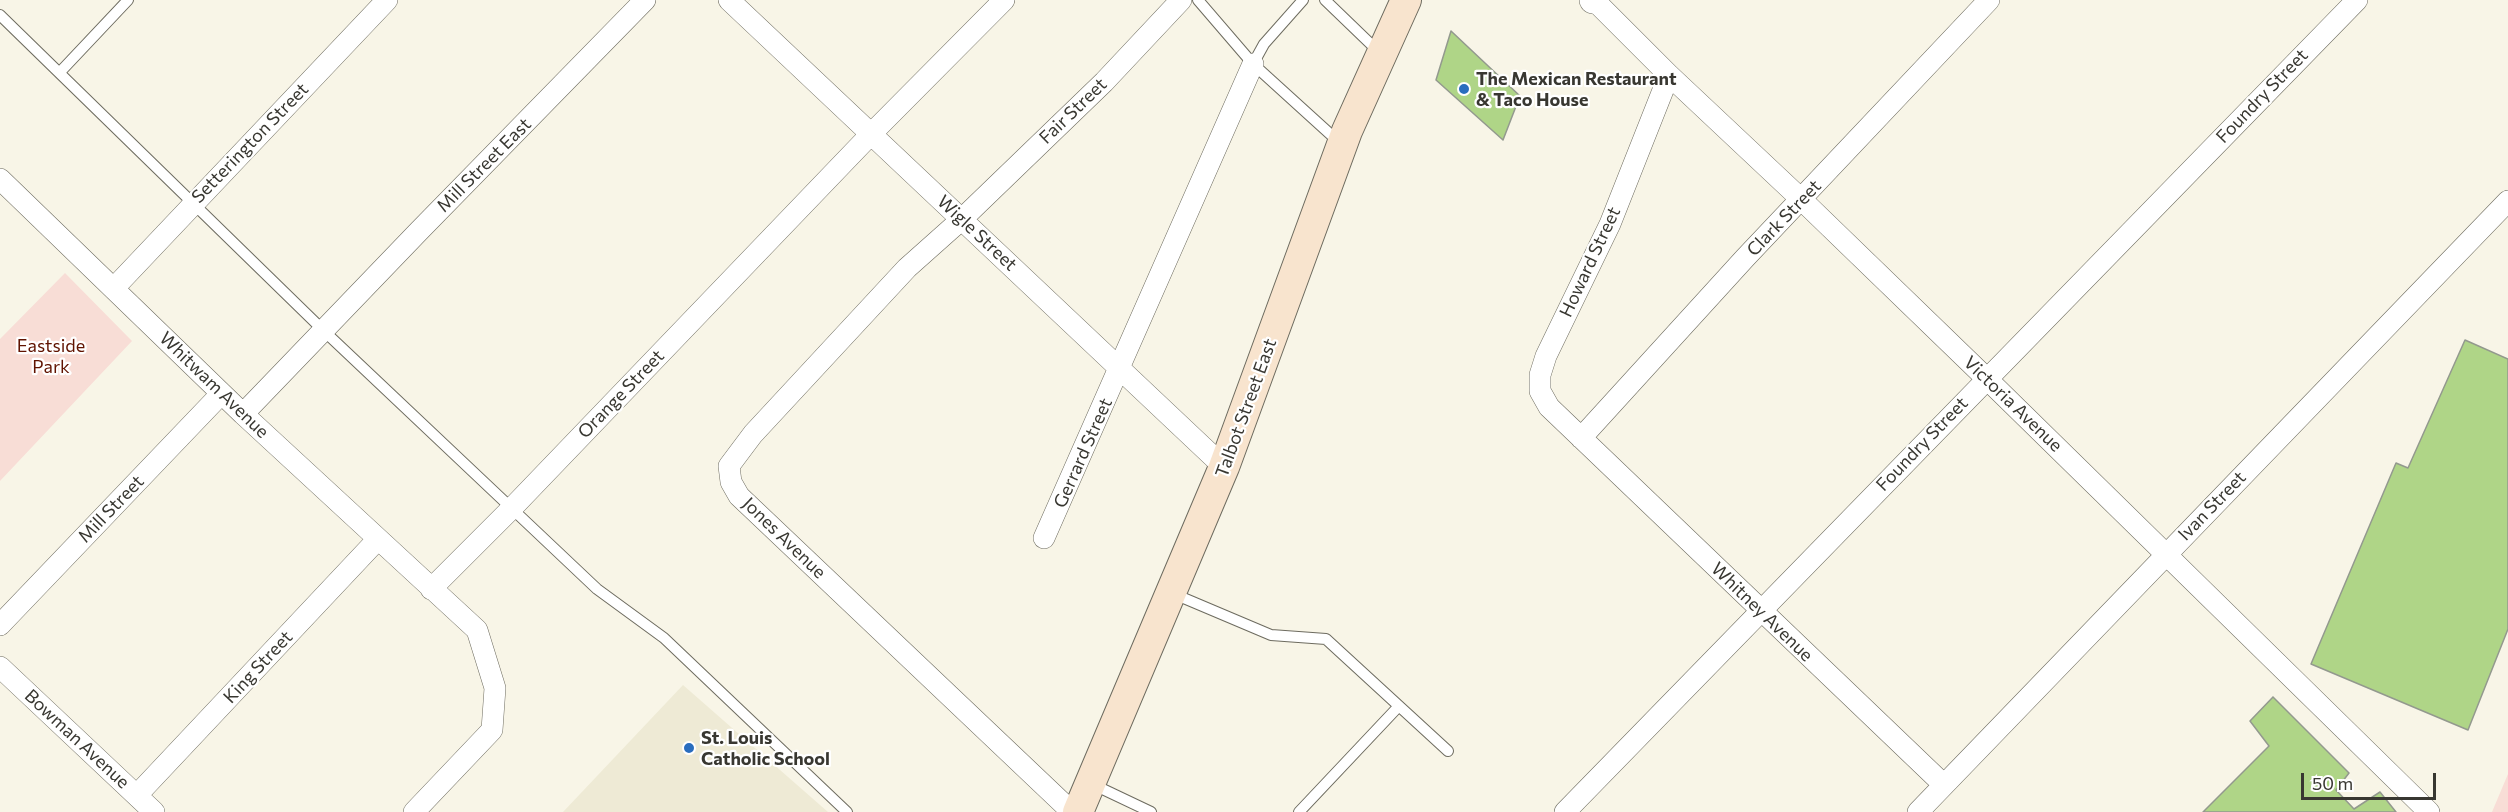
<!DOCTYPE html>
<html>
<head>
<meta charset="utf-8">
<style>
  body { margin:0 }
  #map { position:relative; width:2508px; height:812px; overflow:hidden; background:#f8f5e7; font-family:Commissioner,sans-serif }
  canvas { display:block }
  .scale { position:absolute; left:2301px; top:773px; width:135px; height:27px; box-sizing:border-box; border:3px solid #383731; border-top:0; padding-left:8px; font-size:18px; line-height:21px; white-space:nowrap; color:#383731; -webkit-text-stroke:4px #fff; paint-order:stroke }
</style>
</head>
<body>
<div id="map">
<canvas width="2508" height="812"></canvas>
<div class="scale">50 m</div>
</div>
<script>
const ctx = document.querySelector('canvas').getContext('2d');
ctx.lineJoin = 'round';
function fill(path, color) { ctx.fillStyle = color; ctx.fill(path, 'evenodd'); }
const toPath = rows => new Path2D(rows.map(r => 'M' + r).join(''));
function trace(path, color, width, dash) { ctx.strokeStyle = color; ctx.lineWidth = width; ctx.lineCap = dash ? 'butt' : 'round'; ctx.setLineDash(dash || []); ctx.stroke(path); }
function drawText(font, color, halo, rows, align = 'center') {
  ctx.font = font + ' Commissioner,sans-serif'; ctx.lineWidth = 4.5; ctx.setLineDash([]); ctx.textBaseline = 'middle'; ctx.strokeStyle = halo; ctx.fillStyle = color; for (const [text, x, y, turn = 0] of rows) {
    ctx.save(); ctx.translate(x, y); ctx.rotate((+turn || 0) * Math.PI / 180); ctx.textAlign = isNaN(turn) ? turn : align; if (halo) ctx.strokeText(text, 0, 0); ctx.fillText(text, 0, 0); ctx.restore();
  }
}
const built = toPath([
  [683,685,828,812,563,812]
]);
const green = toPath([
  [65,273,132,341,0,481,0,339],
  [2508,774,2508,812,2492,812]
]);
const building = toPath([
  [1451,31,1520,96,1503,140,1436,80,1451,31],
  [2465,340,2508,359,2508,629,2468,730,2311,664,2396,463,2408,468,2465,340],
  [2273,697,2349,773,2336,790,2354,809,2380,792,2396,812,2203,812,2269,746,2250,721,2273,697]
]);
const service = toPath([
  [1198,0,1253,64,1340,143],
  [1325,0,1379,52],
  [0,15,324,331,597,589,664,638,847,812],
  [1253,64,1264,44,1303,0],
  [61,71,128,0],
  [1174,594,1271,635,1326,639,1448,751],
  [1092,784,1151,812],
  [1299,812,1399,706]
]);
const minor = toPath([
  [729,0,1224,467],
  [1594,0,1669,75,1802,200,1986,378,2429,812],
  [1669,75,1610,224,1546,356,1540,375,1540,391,1549,407,1944,785],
  [0,179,243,414,477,630,495,688,492,730,414,812],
  [114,288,387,0],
  [243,414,419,231,645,0],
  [1581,438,1745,258,1989,0],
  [1044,538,1253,64],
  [431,589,512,508,872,133,1004,0],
  [0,625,221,394],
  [0,667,154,812],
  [137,795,378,539],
  [1072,812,739,496,731,482,729,466,753,434,907,268,962,219,1104,82,1181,0],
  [1565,812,2357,0],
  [1918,812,2508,201]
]);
const tertiary = toPath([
  [1593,0,1594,0]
]);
const secondary = toPath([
  [1078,812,1224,467,1347,131,1406,0]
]);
const markers = [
  [1464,89,6,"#296dbe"],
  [689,748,6,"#296dbe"]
];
const poiNames = [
  ["The Mexican Restaurant",1476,79],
  ["& Taco House",1476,100],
  ["St. Louis",701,738],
  ["Catholic School",701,759]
];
const streetNames = [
  ["Foundry Street",2262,96,-46],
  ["Fair Street",1073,111,-44],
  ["Setterington Street",250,143,-46],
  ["Mill Street East",484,165,-45],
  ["Clark Street",1784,218,-46],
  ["Wigle Street",977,233,43],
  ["Howard Street",1590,262,-65],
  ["Whitwam Avenue",214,385,44],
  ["Orange Street",621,394,-46],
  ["Victoria Avenue",2013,404,44],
  ["Talbot Street East",1246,408,-70],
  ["Foundry Street",1922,444,-46],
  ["Gerrard Street",1083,453,-66],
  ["Ivan Street",2212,506,-46],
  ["Mill Street",111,509,-46],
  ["Jones Avenue",784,538,44],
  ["Whitney Avenue",1762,612,44],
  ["King Street",258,667,-47],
  ["Bowman Avenue",77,739,43]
];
const parkNames = [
  ["Eastside",51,346],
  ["Park",51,367]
];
fill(built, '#eeead5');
fill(green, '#f8ddd6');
fill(building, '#afd587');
trace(building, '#93998e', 1.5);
trace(service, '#6d6b5f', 12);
trace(minor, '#6d6b5f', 22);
trace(tertiary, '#6d6b5f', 28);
trace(secondary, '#6d6b5f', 32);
trace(service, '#fff', 10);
trace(minor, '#fff', 21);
trace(tertiary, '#fff', 27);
trace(secondary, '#f8e4ce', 30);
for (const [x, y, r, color] of markers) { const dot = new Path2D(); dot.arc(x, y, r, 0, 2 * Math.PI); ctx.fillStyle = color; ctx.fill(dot); trace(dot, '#fff', 2); }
drawText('bold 18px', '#383731', '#fff', poiNames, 'left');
drawText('18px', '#383731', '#fff', streetNames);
drawText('18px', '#601300', '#fff', parkNames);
</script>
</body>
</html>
